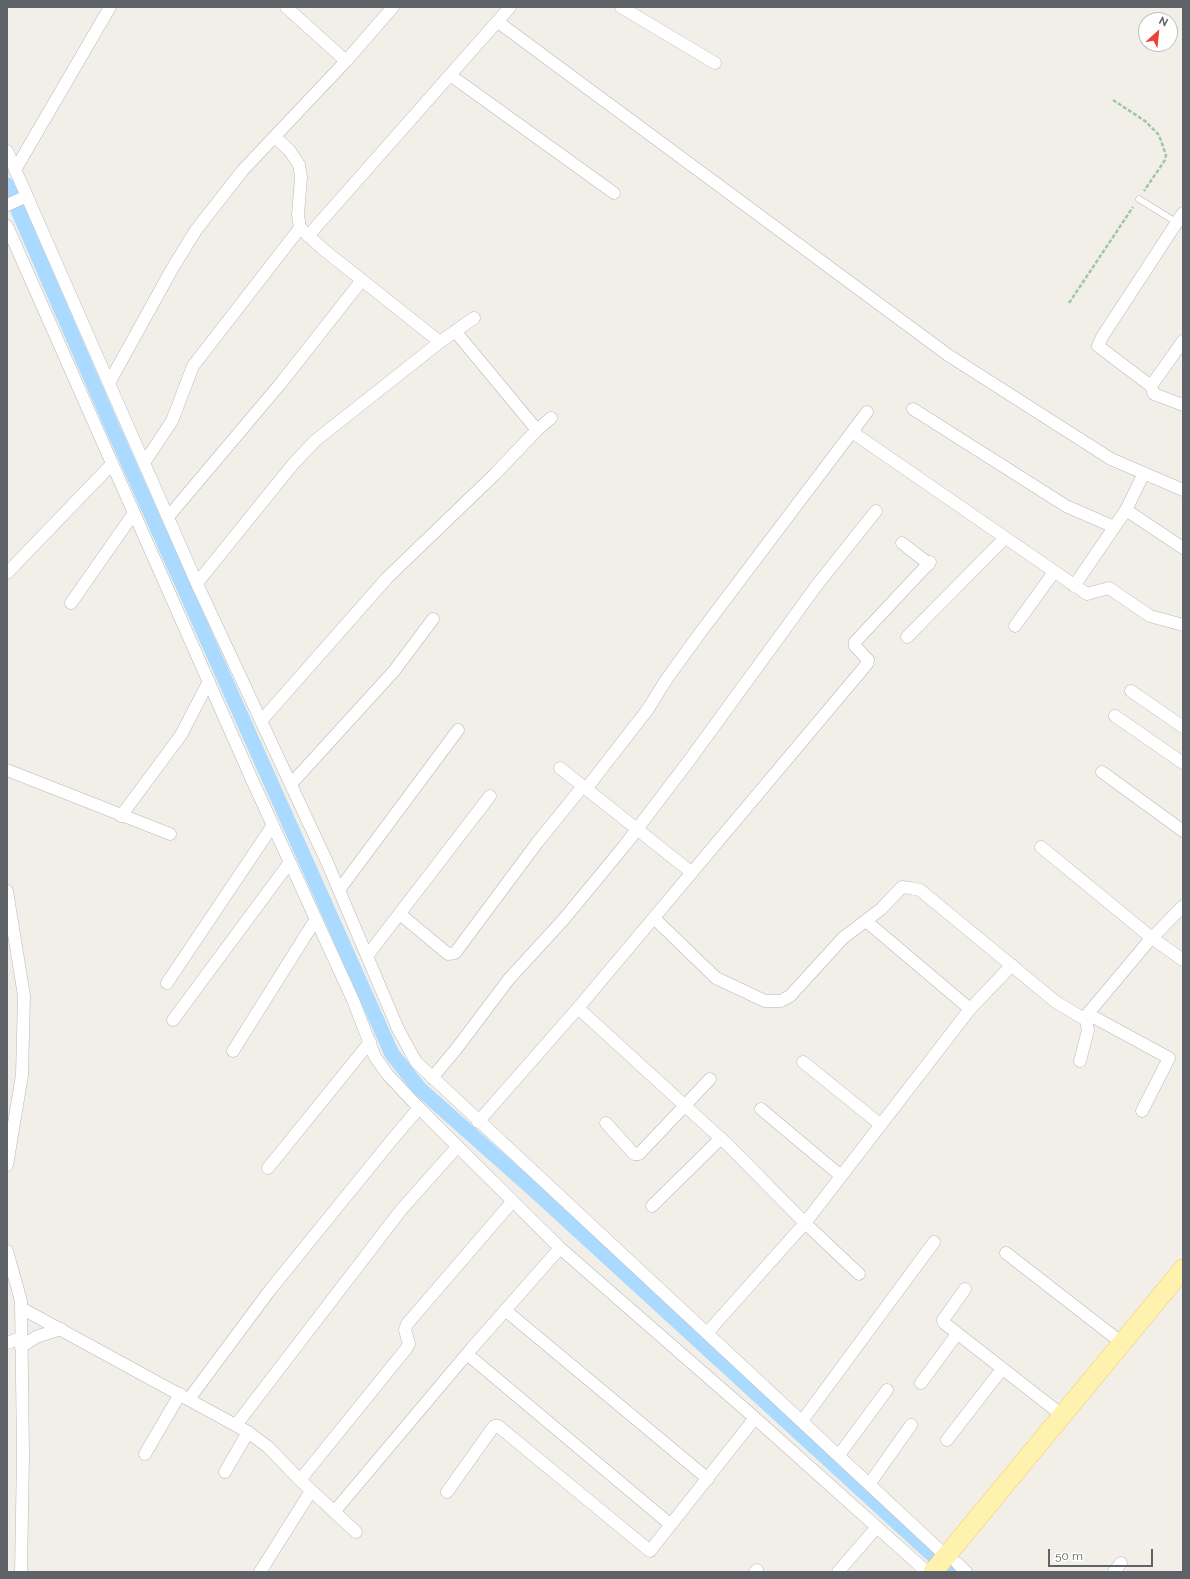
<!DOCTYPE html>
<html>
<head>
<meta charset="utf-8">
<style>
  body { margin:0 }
  #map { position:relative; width:1190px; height:1579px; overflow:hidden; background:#f1efe8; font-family:Raleway,sans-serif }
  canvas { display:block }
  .frame { position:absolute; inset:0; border:8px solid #5f6368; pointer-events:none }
  .north { position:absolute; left:1138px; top:12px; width:40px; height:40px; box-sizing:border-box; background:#fff; border:1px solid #bfc1c3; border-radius:50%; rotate:27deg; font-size:11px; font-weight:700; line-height:16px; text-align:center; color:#5f6368 }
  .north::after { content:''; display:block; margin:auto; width:14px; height:18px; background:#ea4335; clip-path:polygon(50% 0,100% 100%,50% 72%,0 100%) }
  .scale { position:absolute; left:1048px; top:1549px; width:105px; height:18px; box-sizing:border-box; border:2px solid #5f6368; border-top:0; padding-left:5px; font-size:12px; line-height:14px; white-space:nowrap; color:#5f6368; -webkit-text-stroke:3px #fff; paint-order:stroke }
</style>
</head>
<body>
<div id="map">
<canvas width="1190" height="1579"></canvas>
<div class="frame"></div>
<div class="north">N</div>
<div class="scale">50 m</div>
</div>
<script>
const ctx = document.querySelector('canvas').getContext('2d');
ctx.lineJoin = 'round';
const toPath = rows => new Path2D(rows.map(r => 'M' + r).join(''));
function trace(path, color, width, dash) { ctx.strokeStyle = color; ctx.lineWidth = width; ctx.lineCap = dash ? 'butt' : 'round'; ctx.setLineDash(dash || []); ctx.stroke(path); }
const canal = toPath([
  [7,185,110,422,392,1054,419,1088,535,1191,951,1572]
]);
const path = toPath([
  [1113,100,1145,121,1159,135,1166,155,1165,160,1144,191],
  [1069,303,1133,207]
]);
const service = toPath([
  [1139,199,1176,222]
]);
const minor = toPath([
  [286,7,346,61],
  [621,7,715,63],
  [498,22,948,355,1111,459,1183,490],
  [450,75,614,193],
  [275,137,290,151,299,165,301,177,298,215,300,228,324,250,440,342],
  [7,151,198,586,327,862,398,1029,416,1062,946,1556],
  [15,170,110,7],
  [7,205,27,196],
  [1183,213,1102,337,1098,346,1151,386,1154,394,1183,405],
  [7,226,253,782,353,1000,375,1057,388,1075,419,1108,560,1248,755,1418,927,1572],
  [308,236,510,7],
  [455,331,537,430],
  [109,383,172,269,196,230,243,170,346,61,393,7],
  [1151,386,1183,341],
  [913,409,1066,506,1114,527],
  [852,432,1087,594,1109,588,1150,616,1183,625],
  [144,463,172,421,193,366,300,228],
  [1126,510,1183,548],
  [168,517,281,383,362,280],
  [902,543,929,564],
  [7,573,112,464],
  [197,583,294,463,316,440,440,342,474,318],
  [1074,586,1126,510,1144,473],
  [71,603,134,513],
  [1015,626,1054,572],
  [907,637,1005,538],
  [1131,691,1183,727],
  [1115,716,1183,763],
  [261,721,387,578,494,475,537,430,551,418],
  [560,768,691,872],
  [7,770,170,834],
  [1102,772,1183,831],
  [291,784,394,671,433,619],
  [586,789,648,709,666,680,700,633,867,412],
  [121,816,181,735,209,681],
  [1041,847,1152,938,1183,960],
  [339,890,458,730],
  [7,891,24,996,22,1075,7,1165],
  [400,914,448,954,455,953,537,843,583,786],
  [654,918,716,978,765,1001,781,1001,790,996,843,938,881,909,902,887,910,888,920,890,1056,1002,1081,1017,1085,1017],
  [866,921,970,1009],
  [367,956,490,796],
  [167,983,273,825],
  [578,1008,728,1145,805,1223,859,1274],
  [1088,1014,1169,1058,1142,1111],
  [1085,1017,1148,942,1183,906],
  [173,1020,290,862],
  [233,1051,316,919],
  [1080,1061,1088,1030,1085,1017],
  [803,1062,881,1125],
  [432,1078,457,1048,509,979,564,919,625,845,691,758,817,585,876,511],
  [761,1109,841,1176],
  [478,1122,578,1008,867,664,868,660,855,646,855,642,930,562],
  [606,1123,634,1154,639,1154,710,1079],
  [268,1168,370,1042],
  [652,1206,721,1138],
  [7,1251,21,1301,23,1454,21,1572],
  [1006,1253,1122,1343],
  [965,1289,943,1320,944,1323,1062,1415],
  [21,1308,248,1432,268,1447,300,1480,356,1532],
  [505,1310,708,1479],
  [707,1333,805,1223,970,1009,1012,965],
  [7,1343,21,1338],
  [21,1347,36,1337,61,1329],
  [467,1354,671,1525],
  [921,1383,957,1334],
  [189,1399,270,1290,391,1141,419,1108],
  [802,1421,934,1242],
  [236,1425,401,1210,457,1147],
  [947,1440,1002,1369],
  [145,1454,180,1394],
  [839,1455,887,1390],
  [225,1472,248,1432],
  [300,1480,406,1349,409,1344,405,1330,407,1324,512,1202],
  [870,1483,911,1425],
  [447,1492,494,1426,498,1426,650,1551,755,1418],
  [334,1512,472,1348,560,1248],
  [957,1563,966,1572],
  [260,1572,311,1491],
  [755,1572,757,1570],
  [838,1572,877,1527],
  [1114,1572,1121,1563]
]);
const primary = toPath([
  [933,1572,1183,1269]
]);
trace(canal, '#aadaff', 15);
trace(service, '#b5b8bc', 7);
trace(minor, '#b5b8bc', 13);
trace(primary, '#f2c960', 20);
trace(path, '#9cc7a9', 2.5, [4, 2]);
trace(service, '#fff', 6);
trace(minor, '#fff', 12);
trace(primary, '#fff2af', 19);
</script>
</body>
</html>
